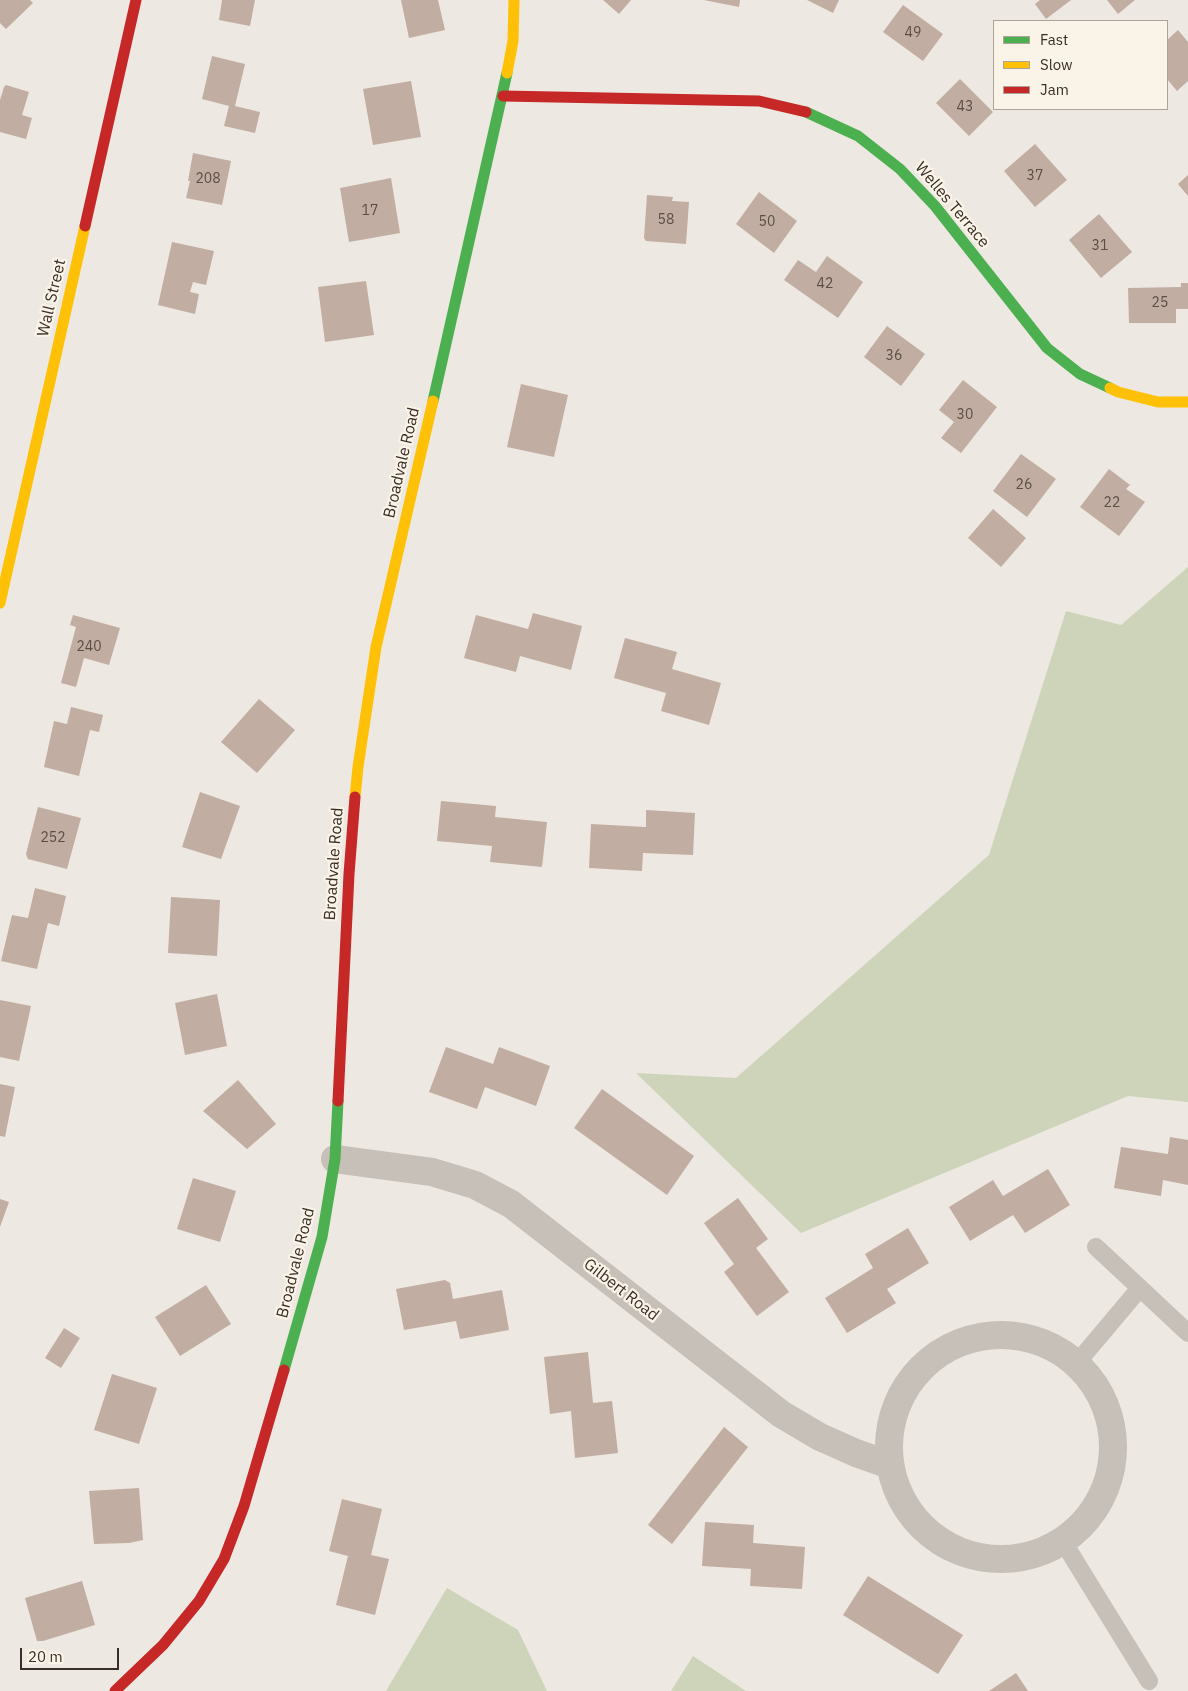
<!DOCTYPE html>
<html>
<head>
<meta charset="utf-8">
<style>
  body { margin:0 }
  #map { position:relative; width:1188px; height:1691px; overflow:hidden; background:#ede8e1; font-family:"IBM Plex Sans",sans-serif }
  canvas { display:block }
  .legend { position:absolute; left:993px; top:20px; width:175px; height:90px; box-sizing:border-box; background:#faf3e7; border:1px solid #aca49a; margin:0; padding:6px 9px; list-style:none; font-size:15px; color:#382e27 }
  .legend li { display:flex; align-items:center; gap:10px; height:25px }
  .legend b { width:25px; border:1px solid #aca49a }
  .scale { position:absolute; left:20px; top:1648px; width:99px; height:22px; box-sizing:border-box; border:2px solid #382e27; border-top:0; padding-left:6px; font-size:15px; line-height:18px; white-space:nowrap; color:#382e27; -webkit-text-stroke:4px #faf3e7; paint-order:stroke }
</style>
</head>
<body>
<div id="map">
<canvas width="1188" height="1691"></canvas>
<ul class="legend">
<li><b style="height:6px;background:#4caf50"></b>Fast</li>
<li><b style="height:6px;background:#ffc107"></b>Slow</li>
<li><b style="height:6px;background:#c62828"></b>Jam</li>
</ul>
<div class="scale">20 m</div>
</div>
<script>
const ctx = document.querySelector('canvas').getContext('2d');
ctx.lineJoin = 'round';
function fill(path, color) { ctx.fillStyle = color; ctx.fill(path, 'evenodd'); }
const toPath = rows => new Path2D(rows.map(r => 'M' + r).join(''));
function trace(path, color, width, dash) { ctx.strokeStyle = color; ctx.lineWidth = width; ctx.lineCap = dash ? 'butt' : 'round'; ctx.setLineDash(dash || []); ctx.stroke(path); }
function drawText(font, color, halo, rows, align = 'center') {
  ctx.font = font + ' "IBM Plex Sans",sans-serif'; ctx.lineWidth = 4.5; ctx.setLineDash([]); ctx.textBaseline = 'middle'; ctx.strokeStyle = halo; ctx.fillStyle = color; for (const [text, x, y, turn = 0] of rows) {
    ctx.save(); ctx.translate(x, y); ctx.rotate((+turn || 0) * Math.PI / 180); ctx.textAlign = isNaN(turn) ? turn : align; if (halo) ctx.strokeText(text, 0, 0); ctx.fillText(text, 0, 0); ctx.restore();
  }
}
const green = toPath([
  [1188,567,1188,1102,1128,1096,801,1233,636,1073,736,1078,989,855,1066,611,1121,625],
  [447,1588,518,1630,547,1691,386,1691],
  [693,1656,746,1691,671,1691]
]);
const building = toPath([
  [0,0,30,0,33,3,6,29,0,23],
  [222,0,255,0,250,26,219,20],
  [401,0,438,0,445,30,409,38],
  [603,0,631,0,619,14],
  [704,0,740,0,739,7],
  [807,0,839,0,833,13],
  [1040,0,1071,0,1046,19,1035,4],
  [1107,0,1135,0,1118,14],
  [903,5,943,34,923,61,883,32],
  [1178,30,1188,42,1188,81,1177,91,1167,79,1167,40],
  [212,56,245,64,235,106,260,112,255,133,224,126,229,106,202,99],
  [960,79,993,112,969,136,936,103],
  [411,81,421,137,373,145,363,89],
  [6,85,29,92,22,115,32,118,26,139,0,132,0,100,4,87],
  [1035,144,1067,180,1035,207,1004,171],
  [193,153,231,161,222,205,186,198,190,181,188,181],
  [1188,175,1188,196,1178,184],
  [391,178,400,233,349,242,340,188],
  [759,192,797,221,774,253,736,224],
  [647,195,673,197,672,201,689,202,686,244,646,241,644,238],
  [1099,214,1132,252,1101,278,1069,240],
  [172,242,214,251,206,285,193,282,190,292,199,294,195,314,158,305],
  [827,256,863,282,838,318,784,280,798,260,816,272],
  [366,281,374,335,325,342,318,287],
  [1181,283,1188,283,1188,309,1176,309,1176,323,1129,323,1128,288,1181,287],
  [887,326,925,354,901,386,864,357],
  [963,380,997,407,961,453,941,438,954,422,939,410],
  [521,384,568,395,554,457,507,447],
  [1021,454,1056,479,1027,517,993,491],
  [1109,469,1130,485,1126,489,1145,502,1119,536,1080,507],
  [993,509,1026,538,1001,567,968,538],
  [533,613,582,626,571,670,520,656,516,672,464,658,476,615,528,629],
  [73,615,120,628,109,665,84,658,76,687,61,683,76,627,70,625],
  [625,638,677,652,672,669,721,683,709,725,661,711,666,693,614,678],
  [259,699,295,730,257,773,221,742],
  [71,707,103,715,99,732,90,730,79,776,44,767,54,721,67,724],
  [200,792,240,806,221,859,182,847],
  [441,801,496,806,495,817,547,822,542,867,490,862,492,846,437,841],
  [38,807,81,818,67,869,28,859,26,854],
  [646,810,695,813,693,855,643,853,642,871,589,868,591,824,646,827],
  [35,888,66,896,59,926,48,923,37,969,1,961,12,915,28,918],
  [171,897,220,900,217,956,168,953],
  [217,994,227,1046,185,1055,175,1003],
  [0,1000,31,1006,19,1061,0,1057],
  [446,1047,493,1064,499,1047,550,1066,536,1106,485,1087,477,1109,429,1092],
  [238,1080,276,1124,247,1149,203,1111],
  [0,1084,15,1087,5,1137,0,1136],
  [602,1089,694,1156,667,1195,574,1128],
  [1170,1137,1188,1140,1188,1185,1163,1180,1161,1196,1114,1188,1121,1147,1168,1154],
  [1048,1169,1070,1205,1025,1233,1013,1215,970,1241,949,1207,993,1180,1003,1196],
  [193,1178,236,1191,220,1242,177,1229],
  [738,1198,768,1239,756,1248,789,1292,757,1316,724,1272,734,1264,704,1223],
  [0,1199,9,1202,0,1227],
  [908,1228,929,1263,887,1289,896,1303,847,1333,825,1298,873,1268,865,1254],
  [445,1280,450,1283,453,1299,502,1290,509,1330,460,1339,456,1321,404,1330,396,1289],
  [206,1285,231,1324,180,1356,155,1317],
  [64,1328,80,1338,61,1368,45,1358],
  [588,1352,593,1403,612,1401,618,1453,575,1458,571,1411,550,1414,544,1357],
  [112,1374,157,1388,139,1444,94,1430],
  [724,1427,748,1447,672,1544,648,1525],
  [139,1488,143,1540,129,1543,94,1544,89,1491],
  [342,1499,382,1509,371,1555,389,1559,375,1615,336,1605,348,1556,329,1551],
  [705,1522,754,1525,753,1543,805,1547,802,1589,750,1586,751,1569,702,1566],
  [868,1576,963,1635,938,1674,843,1615],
  [82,1581,95,1625,43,1641,37,1641,25,1598],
  [1016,1673,1028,1691,989,1691]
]);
const lane = toPath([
  [1096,1247,1140,1288],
  [1076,1364,1140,1288,1188,1333],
  [1064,1543,1149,1681]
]);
const street = toPath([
  [335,1159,432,1172,475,1185,511,1204,781,1414,820,1437,856,1453,890,1465],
  '889 1447a112 112 0 1 1 224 0a112 112 0 1 1-224 0Z'
]);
const fast = toPath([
  [806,112,858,136,900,169,935,206,1047,348,1080,374,1110,388],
  [433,401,507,73],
  [284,1370,322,1237,335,1159,338,1101]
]);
const slow = toPath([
  [507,73,513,41,514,0],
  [1110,388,1118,392,1158,402,1188,402],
  [0,603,85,226],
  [355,797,358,767,376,647,433,401]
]);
const jam = toPath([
  [503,96,759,101,806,112],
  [85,226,136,0],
  [338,1101,349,874,355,797],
  [115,1691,163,1645,199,1601,224,1559,244,1506,284,1370]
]);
const numberNames = [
  ["49",913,33],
  ["43",965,107],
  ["37",1035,176],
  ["208",208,179],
  ["17",370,211],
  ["58",666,220],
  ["50",767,222],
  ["31",1100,246],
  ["42",825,284],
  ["25",1160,303],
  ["36",894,356],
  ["30",965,415],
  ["26",1024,485],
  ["22",1112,503],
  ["240",89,647],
  ["252",53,838]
];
const streetNames = [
  ["Welles Terrace",952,205,50],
  ["Wall Street",52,298,-77],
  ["Broadvale Road",402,463,-77],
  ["Broadvale Road",334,864,-86],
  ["Broadvale Road",296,1263,-76],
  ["Gilbert Road",621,1290,38]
];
fill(green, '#cdd4ba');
fill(building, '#c2ada2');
trace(lane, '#c7c0b9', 18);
trace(street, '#c7c0b9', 28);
trace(fast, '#4caf50', 11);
trace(slow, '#ffc107', 11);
trace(jam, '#c62828', 11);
drawText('14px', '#5a4e46', null, numberNames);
drawText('16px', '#382e27', '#faf3e7', streetNames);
</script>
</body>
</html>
